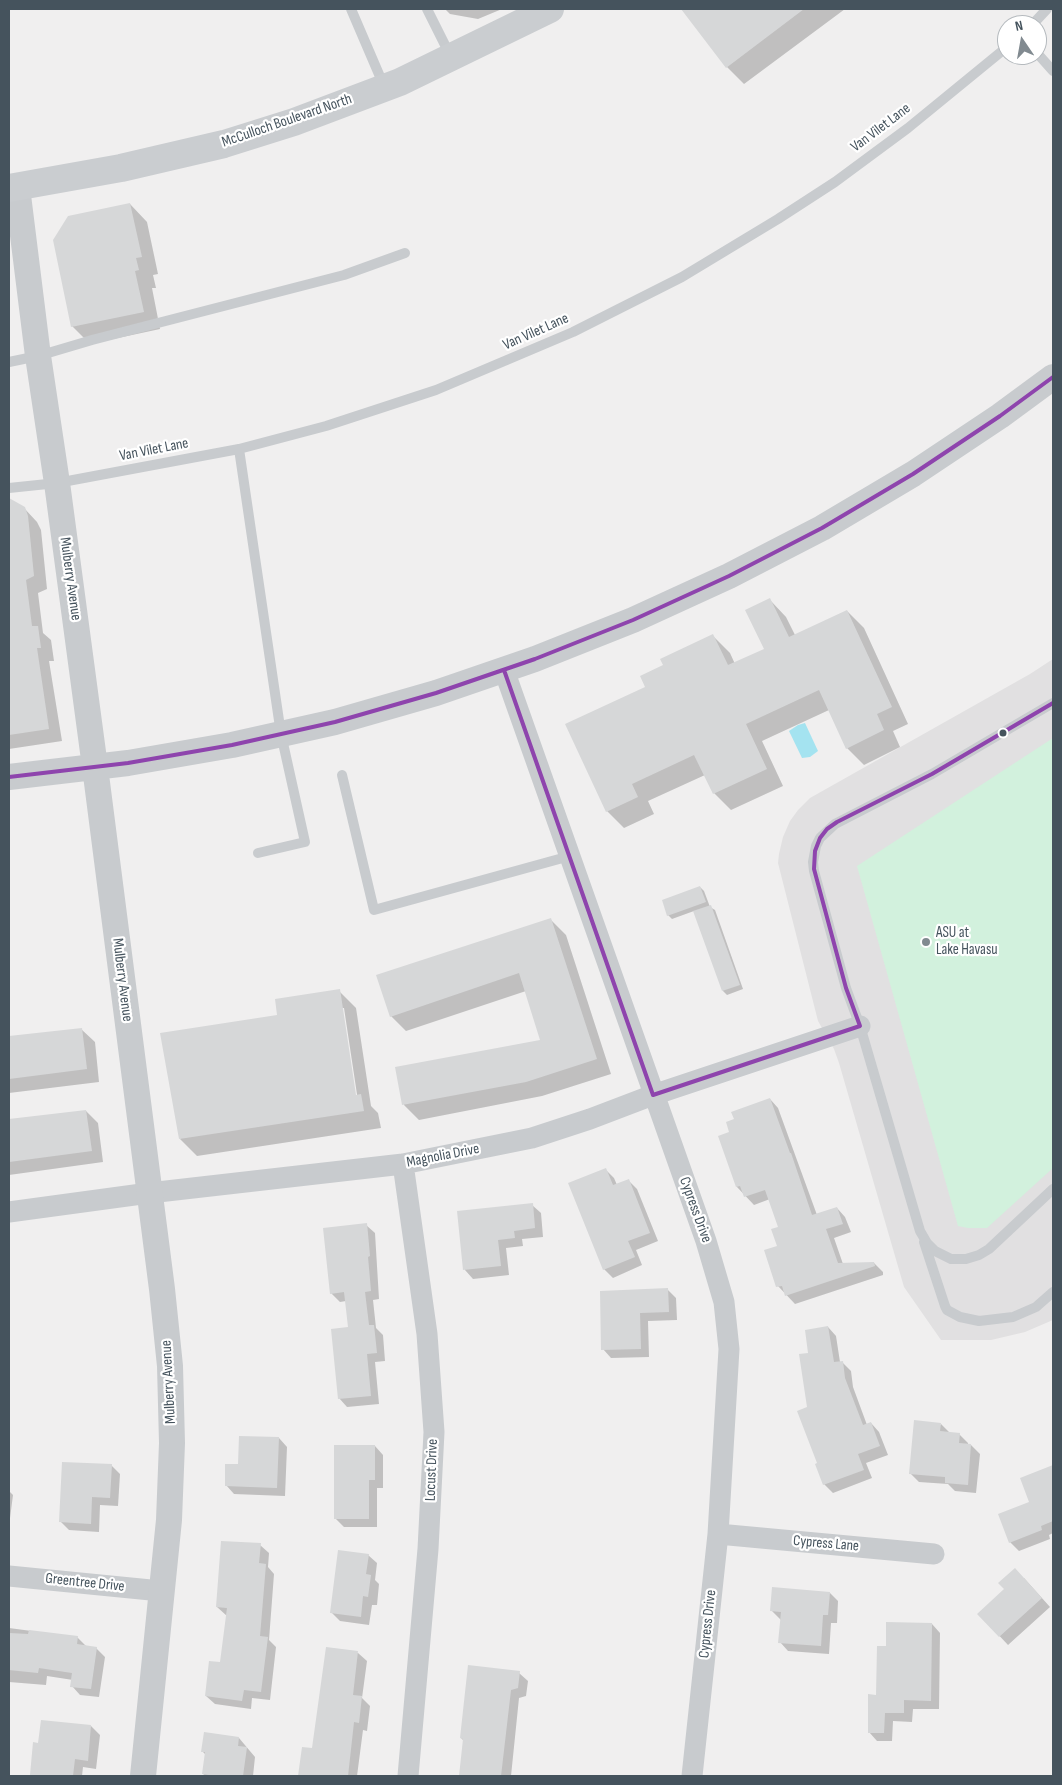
<!DOCTYPE html>
<html>
<head>
<meta charset="utf-8">
<style>
  body { margin:0 }
  #map { position:relative; width:1062px; height:1785px; overflow:hidden; background:#f0efef; font-family:"Sofia Sans Condensed",sans-serif }
  canvas { display:block }
  .frame { position:absolute; inset:0; border:10px solid #45535d; pointer-events:none }
  .north { position:absolute; left:997px; top:15px; width:50px; height:50px; box-sizing:border-box; background:#fff; border:1px solid #b5babe; border-radius:50%; rotate:348deg; font-size:14px; font-weight:700; line-height:20px; text-align:center; color:#45535d }
  .north::after { content:''; display:block; margin:auto; width:18px; height:22px; background:#818a90; clip-path:polygon(50% 0,100% 100%,50% 72%,0 100%) }
</style>
</head>
<body>
<div id="map">
<canvas width="1062" height="1785"></canvas>
<div class="frame"></div>
<div class="north">N</div>
</div>
<script>
const ctx = document.querySelector('canvas').getContext('2d');
ctx.lineJoin = 'round';
function fill(path, color) { ctx.fillStyle = color; ctx.fill(path, 'evenodd'); }
const toPath = rows => new Path2D(rows.map(r => 'M' + r).join(''));
function trace(path, color, width, dash) { ctx.strokeStyle = color; ctx.lineWidth = width; ctx.lineCap = dash ? 'butt' : 'round'; ctx.setLineDash(dash || []); ctx.stroke(path); }
function drawText(font, color, halo, rows, align = 'center') {
  ctx.font = font + ' "Sofia Sans Condensed",sans-serif'; ctx.lineWidth = 4.5; ctx.setLineDash([]); ctx.textBaseline = 'middle'; ctx.strokeStyle = halo; ctx.fillStyle = color; for (const [text, x, y, turn = 0] of rows) {
    ctx.save(); ctx.translate(x, y); ctx.rotate((+turn || 0) * Math.PI / 180); ctx.textAlign = isNaN(turn) ? turn : align; if (halo) ctx.strokeText(text, 0, 0); ctx.fillText(text, 0, 0); ctx.restore();
  }
}
const education = toPath([
  [1053,659,1053,1320,1025,1332,991,1340,941,1340,904,1287,839,1063,834,1049,818,1021,778,863,779,854,783,837,790,821,798,810,810,798,1030,674]
]);
const green = toPath([
  [1053,738,1053,1168,987,1228,968,1228,958,1226,857,866]
]);
const water = toPath([
  [805,723,818,751,810,757,802,758,789,731,798,725]
]);
const shadow = toPath([
  [445,9,502,9,478,19,450,14],
  [683,9,845,9,744,84,727,67],
  [130,204,147,222,158,274,153,275,156,288,152,288,160,329,90,344,72,326],
  [15,503,24,508,37,522,41,530,47,589,38,593,43,633,51,640,54,661,49,661,62,741,9,749,9,504],
  [770,600,786,617,795,635,847,611,864,628,908,724,893,731,900,747,864,765,847,748,829,710,762,741,783,786,731,810,714,793,705,775,648,801,654,814,624,828,607,811,647,688,664,666,713,636,730,653,735,664,765,650],
  [700,887,704,891,710,907,715,910,743,989,727,995,723,991,694,911,672,919,668,915],
  [551,920,566,935,611,1074,542,1096,419,1120,404,1105,397,1068,542,1041,526,991,406,1031,391,1016],
  [339,991,356,1008,371,1106,378,1113,381,1128,197,1156,180,1139,279,1016],
  [341,1008,344,1008,358,1101,355,1102],
  [81,1029,95,1042,99,1082,9,1093,9,1038],
  [770,1099,778,1108,817,1215,837,1208,845,1217,851,1232,834,1238,843,1264,874,1263,883,1272,883,1275,795,1304,778,1286,780,1227,770,1199,754,1205,737,1187,720,1137,731,1132],
  [86,1111,98,1123,103,1162,9,1175,9,1121],
  [605,1169,614,1178,617,1185,628,1180,637,1189,658,1241,636,1250,642,1265,613,1278,604,1269],
  [532,1205,541,1213,543,1237,522,1239,523,1246,506,1248,509,1275,473,1279,465,1270,459,1212],
  [366,1225,375,1233,379,1299,373,1300,376,1328,383,1335,385,1361,375,1362,379,1404,347,1407,339,1398,349,1328,346,1301,340,1302,331,1293],
  [667,1289,676,1298,677,1320,648,1321,649,1357,611,1358,603,1349,601,1292],
  [828,1327,836,1336,840,1362,842,1362,851,1371,853,1387,867,1425,871,1423,879,1432,888,1455,866,1463,872,1478,833,1493,824,1484,819,1464,809,1408,810,1354],
  [941,1424,950,1433,959,1434,968,1443,968,1445,971,1445,980,1454,976,1493,955,1491,948,1484,919,1482,910,1473],
  [279,1438,287,1447,285,1496,234,1494,226,1485,239,1466],
  [375,1446,383,1455,383,1488,377,1488,377,1527,344,1527,335,1518],
  [111,1465,120,1474,118,1506,100,1505,99,1532,69,1530,61,1522],
  [1053,1467,1053,1533,1049,1535,1050,1539,1019,1551,1010,1542,1031,1503,1022,1479],
  [9,1491,13,1495,9,1526],
  [260,1545,269,1553,268,1567,274,1574,269,1640,276,1647,270,1700,252,1698,251,1709,215,1704,206,1696,221,1664,227,1616,217,1607],
  [368,1555,377,1563,375,1580,379,1584,377,1605,372,1605,369,1625,340,1621,332,1613],
  [1024,1578,1050,1607,1008,1645,979,1614],
  [830,1593,838,1601,837,1623,831,1623,829,1654,788,1651,780,1642,781,1620,772,1611],
  [932,1624,940,1633,939,1709,913,1709,912,1722,893,1721,892,1741,877,1741,869,1732,887,1647],
  [9,1628,77,1637,87,1647,96,1648,105,1657,99,1697,80,1695,72,1686,73,1680,47,1676,46,1685,9,1682],
  [327,1648,358,1653,367,1661,362,1698,370,1706,367,1731,363,1730,357,1776,300,1776,303,1748,313,1750],
  [519,1673,528,1681,526,1696,519,1698,511,1776,460,1776,464,1741,461,1738],
  [91,1726,100,1735,96,1769,83,1767,82,1776,33,1776,31,1774,40,1744],
  [239,1738,255,1757,253,1776,206,1776,203,1774,206,1755,203,1752]
]);
const building = toPath([
  [681,9,804,9,726,68],
  [130,203,142,257,136,258,139,270,135,271,144,312,71,327,53,240,68,216],
  [9,498,25,507,28,516,34,576,26,580,32,626,38,626,41,648,37,648,49,729,9,735],
  [770,598,789,637,847,610,892,707,877,714,884,730,846,749,819,690,746,724,767,769,713,794,694,755,632,784,638,797,606,812,565,724,645,687,640,676,663,665,660,659,713,634,728,665,764,649,745,610],
  [700,886,706,902,667,916,662,900],
  [711,905,740,985,722,991,693,911],
  [551,918,597,1059,526,1082,402,1105,395,1067,540,1040,519,973,390,1017,376,975],
  [340,989,356,1095,361,1094,364,1111,179,1139,160,1033,277,1015,275,999],
  [82,1028,87,1069,9,1079,9,1036],
  [770,1098,790,1153,791,1153,812,1215,837,1207,843,1224,826,1229,838,1263,874,1262,875,1266,785,1296,782,1286,776,1287,764,1250,777,1246,771,1229,778,1227,765,1190,744,1197,740,1186,736,1187,718,1136,729,1132,726,1122,734,1119,731,1112],
  [86,1110,92,1151,9,1162,9,1119],
  [606,1168,613,1185,629,1179,650,1233,628,1241,635,1257,603,1270,568,1183],
  [533,1203,535,1228,514,1231,515,1238,498,1240,501,1266,463,1270,457,1211],
  [367,1223,370,1256,368,1257,371,1291,365,1292,369,1325,374,1325,377,1353,367,1354,371,1396,338,1399,331,1329,348,1327,344,1292,330,1294,323,1228],
  [668,1288,669,1312,640,1313,641,1349,601,1350,600,1291],
  [828,1326,834,1362,843,1361,845,1378,863,1425,871,1422,880,1446,858,1454,864,1470,823,1485,815,1464,817,1463,797,1411,807,1407,799,1354,808,1353,805,1330],
  [914,1420,941,1423,940,1431,960,1433,959,1443,971,1444,968,1485,945,1483,945,1477,909,1474],
  [239,1436,279,1437,277,1488,225,1486,225,1464,238,1464],
  [334,1445,375,1445,375,1480,369,1480,369,1519,334,1519],
  [62,1462,112,1464,110,1498,92,1497,91,1524,59,1522],
  [1053,1465,1053,1521,1041,1526,1042,1530,1009,1543,998,1514,1029,1502,1020,1478],
  [221,1541,261,1543,259,1563,266,1564,260,1636,268,1637,261,1692,244,1690,242,1701,205,1696,209,1661,220,1662,227,1608,216,1607],
  [338,1550,369,1554,366,1574,371,1575,368,1597,363,1596,361,1617,330,1613],
  [1015,1568,1042,1598,999,1637,977,1614,1004,1589,998,1583],
  [772,1587,830,1592,828,1615,823,1615,821,1646,778,1643,781,1612,770,1611],
  [886,1622,932,1623,931,1701,904,1700,904,1713,885,1713,884,1733,868,1733,868,1694,876,1695,877,1646,886,1646],
  [29,1630,78,1636,77,1644,97,1647,91,1689,70,1687,72,1673,39,1668,38,1673,9,1670,9,1633,28,1634],
  [326,1647,358,1651,353,1695,362,1696,359,1723,354,1722,348,1776,298,1776,302,1747,312,1748],
  [468,1665,520,1671,518,1688,511,1690,501,1776,459,1776,463,1739,460,1738],
  [41,1720,91,1725,88,1761,75,1759,73,1776,30,1775,33,1742,38,1743],
  [204,1732,239,1737,238,1746,247,1747,243,1776,216,1776,202,1774,205,1752,201,1752]
]);
const service = toPath([
  [351,9,384,86],
  [427,9,451,57],
  [1032,25,1047,9],
  [1037,53,1053,71],
  [9,362,38,356,92,340,344,275,405,253],
  [239,449,281,734,305,842,258,853],
  [9,488,57,483,239,449,326,426,436,390,573,332,682,277,778,219,835,182,908,128,1007,47],
  [1053,703,932,774,835,824,820,838,816,846,813,862,814,871,846,988,860,1026,920,1231,927,1243,935,1251,951,1259,966,1259,979,1255,989,1249,1053,1189],
  [342,775,374,910,570,856],
  [924,1242,945,1306,947,1310,960,1317,979,1321,1013,1317,1036,1307,1053,1292]
]);
const minor = toPath([
  [504,670,706,1241,724,1302,729,1349,718,1534,692,1776],
  [403,1164,427,1334,434,1432,428,1549,408,1776],
  [9,1212,149,1193,403,1164,532,1138,590,1119,653,1095,860,1026],
  [718,1534,934,1554],
  [9,1576,161,1591]
]);
const tertiary = toPath([
  [17,187,38,356,57,483,95,767,162,1289,170,1366,172,1443,169,1520,143,1776],
  [9,777,128,763,232,745,335,722,436,693,535,659,633,620,729,576,822,528,913,474,1000,416,1053,377]
]);
const secondary = toPath([
  [9,188,121,168,224,144,294,122,400,82,550,9]
]);
const bus1 = toPath([
  [504,670,653,1095,860,1026,846,988,814,869,815,851,820,838,827,829,837,822,932,774,1053,703],
  [9,777,128,763,232,745,335,722,436,693,535,659,633,620,729,576,822,528,913,474,1000,416,1053,377]
]);
const markers = [
  [1003,733,4.5,"#45535d"],
  [926,942,5,"#818a90"]
];
const streetNames = [
  ["McCulloch Boulevard North",287,121,-19],
  ["Van Vilet Lane",881,128,-37],
  ["Van Vilet Lane",536,332,-24],
  ["Van Vilet Lane",154,450,-11],
  ["Mulberry Avenue",70,579,82],
  ["Mulberry Avenue",122,980,83],
  ["Magnolia Drive",443,1156,-11],
  ["Cypress Drive",695,1210,70],
  ["Mulberry Avenue",169,1382,-93],
  ["Locust Drive",432,1470,-88],
  ["Cypress Lane",826,1544,5],
  ["Greentree Drive",85,1583,6],
  ["Cypress Drive",708,1624,-84]
];
const poiNames = [
  ["ASU at",936,933],
  ["Lake Havasu",936,950]
];
fill(education, '#e1e0e1');
fill(green, '#d2f1dd');
fill(water, '#a4e3f0');
fill(shadow, '#0003');
fill(building, '#d6d7d8');
trace(service, '#c8cbce', 10);
trace(minor, '#c8cbce', 21);
trace(tertiary, '#c8cbce', 26);
trace(secondary, '#cacdd0', 28);
trace(bus1, '#8e44ad', 4);
for (const [x, y, r, color] of markers) { const dot = new Path2D(); dot.arc(x, y, r, 0, 2 * Math.PI); ctx.fillStyle = color; ctx.fill(dot); trace(dot, '#fff', 2); }
drawText('15px', '#45535d', '#fff', streetNames);
drawText('15px', '#45535d', '#fff', poiNames, 'left');
</script>
</body>
</html>
